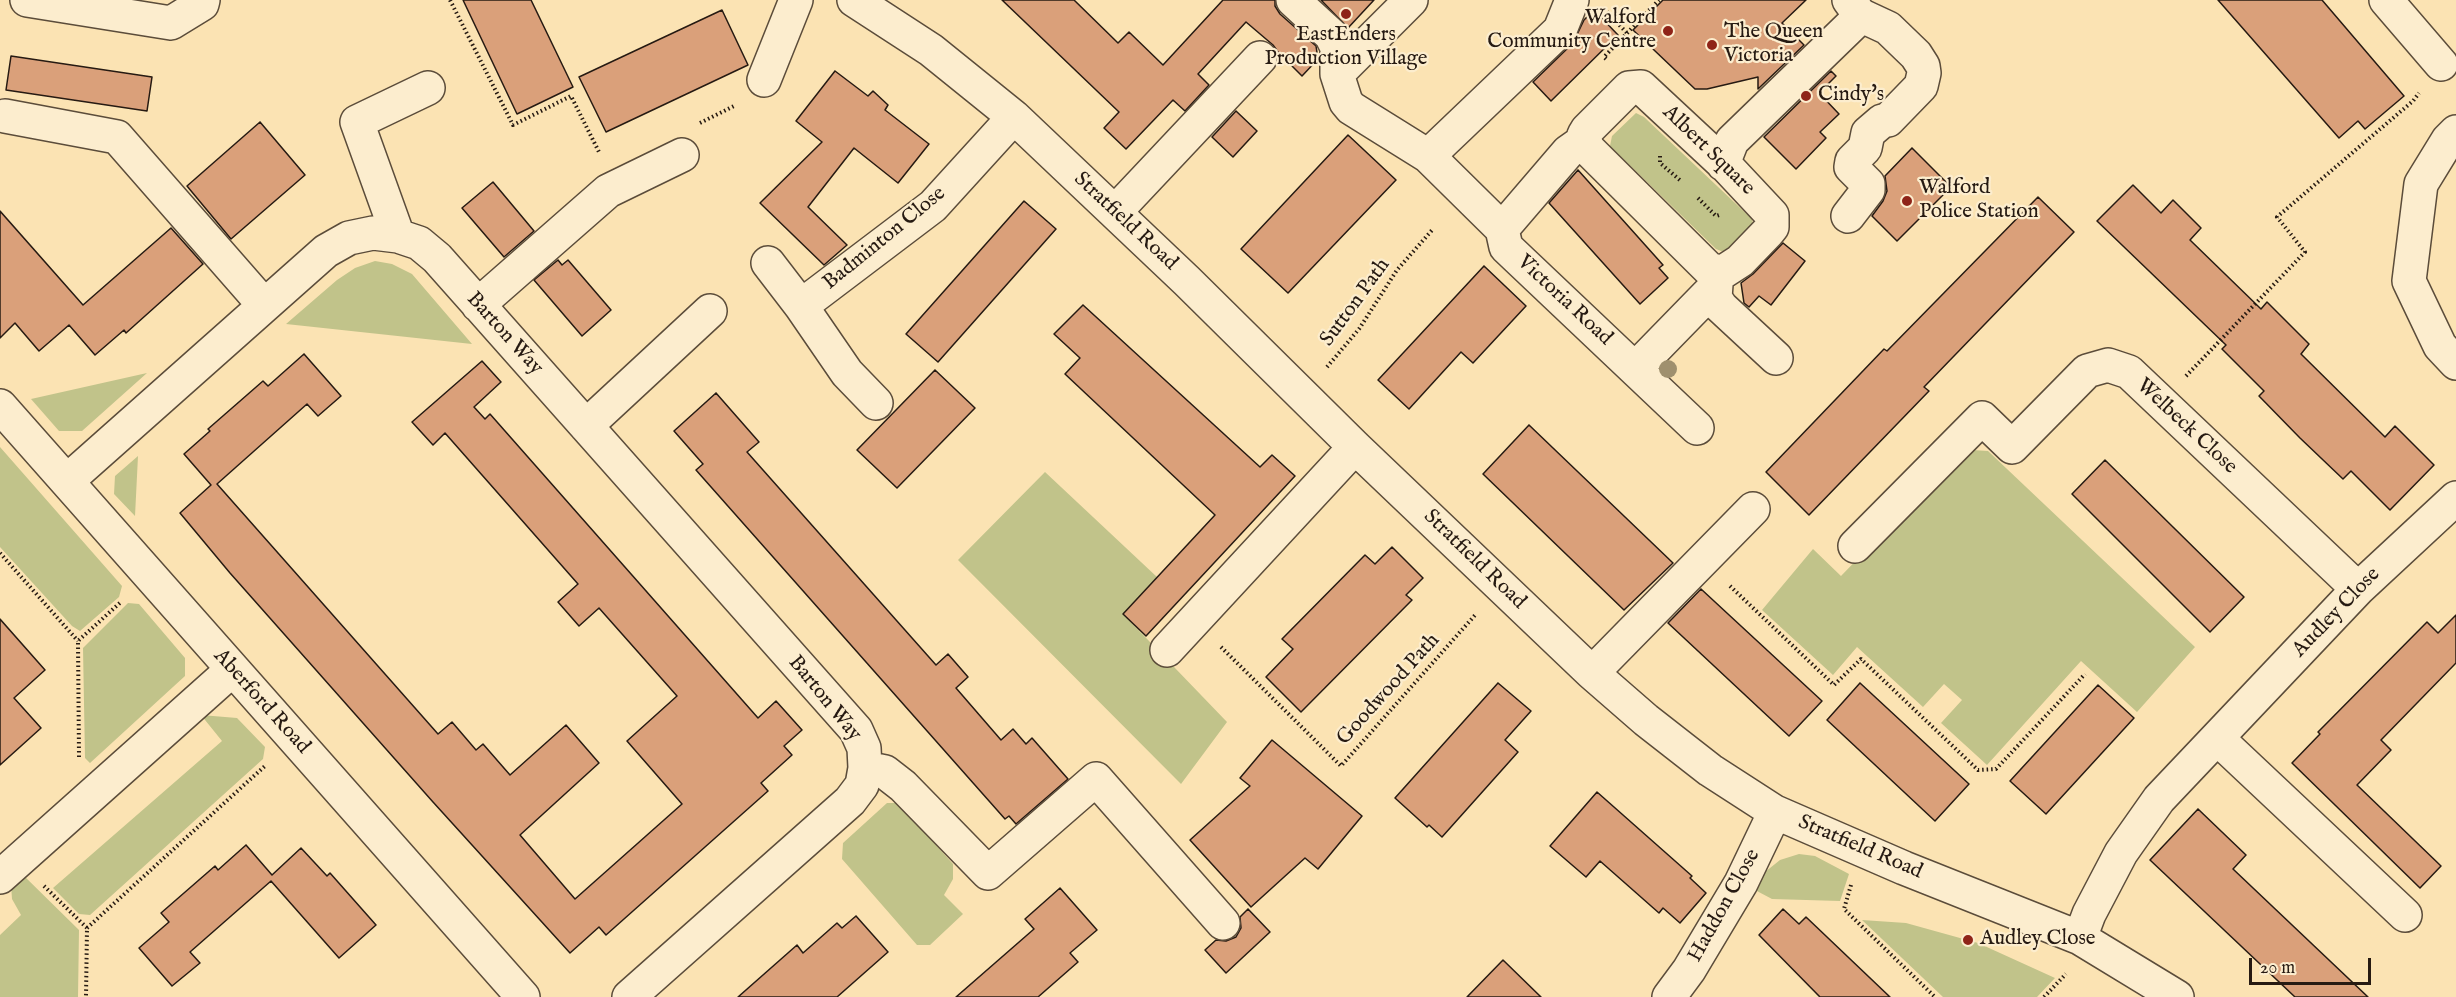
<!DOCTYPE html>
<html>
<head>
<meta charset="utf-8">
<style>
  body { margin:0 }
  #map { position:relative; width:2456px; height:997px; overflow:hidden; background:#fbe3b3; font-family:"IM FELL English",serif }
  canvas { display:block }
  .scale { position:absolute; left:2249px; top:958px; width:122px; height:27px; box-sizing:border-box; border:3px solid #261a12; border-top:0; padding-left:8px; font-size:18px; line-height:21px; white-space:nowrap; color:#261a12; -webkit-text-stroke:4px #fcedce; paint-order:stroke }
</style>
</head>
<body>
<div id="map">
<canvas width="2456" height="997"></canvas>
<div class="scale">20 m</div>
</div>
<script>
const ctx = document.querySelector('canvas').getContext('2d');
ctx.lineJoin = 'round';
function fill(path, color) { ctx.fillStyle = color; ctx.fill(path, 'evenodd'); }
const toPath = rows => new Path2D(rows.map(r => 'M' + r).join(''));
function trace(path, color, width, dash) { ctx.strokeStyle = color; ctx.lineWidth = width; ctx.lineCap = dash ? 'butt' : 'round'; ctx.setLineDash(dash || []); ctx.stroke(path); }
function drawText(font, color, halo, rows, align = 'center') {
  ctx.font = font + ' "IM FELL English",serif'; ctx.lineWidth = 4.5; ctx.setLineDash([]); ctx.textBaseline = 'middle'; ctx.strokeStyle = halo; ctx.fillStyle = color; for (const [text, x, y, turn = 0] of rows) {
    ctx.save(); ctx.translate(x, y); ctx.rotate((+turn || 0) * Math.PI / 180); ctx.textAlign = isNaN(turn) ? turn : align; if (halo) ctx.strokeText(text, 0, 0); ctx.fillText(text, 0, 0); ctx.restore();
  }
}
const green = toPath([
  [1636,113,1644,117,1752,219,1753,224,1726,253,1716,249,1610,146,1612,136],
  [375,261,392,264,412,274,472,344,286,324,337,280,355,268],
  [147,373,82,431,59,431,31,399],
  [0,447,122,586,119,597,80,631,72,626,0,547],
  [1972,450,1988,451,2195,647,2137,712,2081,661,1987,765,1941,723,1962,700,1944,684,1923,707,1857,647,1833,675,1762,610,1813,549,1841,576,1956,457],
  [138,456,135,516,114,494,115,476],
  [1045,472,1157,577,1123,614,1227,722,1181,784,958,560],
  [128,603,139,604,185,658,185,676,90,763,85,758,83,648],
  [201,715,237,718,265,747,263,759,90,915,79,914,53,888,222,741],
  [887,803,898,803,953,864,953,879,944,895,963,914,930,945,917,945,842,859,843,843],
  [1799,854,1815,856,1849,874,1840,901,1772,899,1755,890,1765,872,1780,860],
  [20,872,79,930,78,997,0,997,0,935,21,915,12,899,11,885],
  [1862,920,1906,923,1978,943,2055,978,2037,997,1943,997]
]);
const building = toPath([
  [463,0,531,0,573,87,517,114,463,0],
  [1002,0,1074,0,1118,43,1129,32,1163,65,1223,0,1275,0,1275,6,1280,14,1316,46,1318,59,1302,76,1278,52,1273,45,1246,22,1198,74,1209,85,1185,111,1173,100,1126,149,1104,128,1119,112,1002,0],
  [1321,0,1374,0,1348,28,1321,0],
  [1663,0,1806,0,1782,23,1804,45,1758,89,1758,77,1707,89,1695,89,1633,30,1663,0],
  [2218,0,2322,0,2404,96,2365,129,2358,121,2339,138,2218,0],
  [722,10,748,65,606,132,579,77,722,10],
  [1594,10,1618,35,1551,101,1533,82,1573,43,1584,20,1594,10],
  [11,56,152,77,147,111,6,90,11,56],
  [835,71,868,96,873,91,888,105,885,110,929,144,898,183,854,148,808,207,847,245,824,265,760,203,822,142,796,121,835,71],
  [1831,71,1836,76,1819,93,1839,114,1820,132,1826,138,1796,169,1764,137,1831,71],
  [1236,111,1257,131,1233,157,1212,137,1236,111],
  [260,122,305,175,231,239,187,186,260,122],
  [1348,135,1396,180,1288,293,1241,249,1348,135],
  [1912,148,1951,187,1897,241,1872,216,1883,201,1887,191,1885,176,1912,148],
  [1578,170,1663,265,1659,268,1668,278,1640,304,1549,203,1578,170],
  [493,182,534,231,504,257,462,208,493,182],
  [2133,185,2161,213,2173,200,2201,228,2190,240,2261,309,2267,302,2309,344,2301,354,2385,437,2395,426,2434,465,2390,510,2351,471,2343,479,2300,438,2259,396,2264,391,2222,349,2226,345,2097,221,2133,185],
  [2038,197,2074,232,1924,387,1929,391,1809,515,1766,472,1884,349,1887,351,2038,197],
  [1024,201,1056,229,938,362,906,334,1024,201],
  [0,211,83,305,171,228,203,264,126,333,124,330,95,355,69,325,39,351,15,323,0,338,0,211],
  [1783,243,1805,261,1771,305,1759,296,1749,307,1744,303,1741,283,1753,274,1783,243],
  [558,260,562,265,568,260,611,310,582,336,534,280,558,260],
  [1484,266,1526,306,1473,363,1461,352,1409,409,1378,380,1484,266],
  [1083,305,1260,467,1272,455,1295,476,1146,636,1123,614,1215,515,1065,374,1080,358,1054,334,1083,305],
  [304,354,341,396,318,416,307,404,217,484,438,734,452,722,476,750,483,744,510,775,566,725,599,763,520,835,575,899,682,804,627,741,677,696,599,608,579,626,558,602,578,584,445,433,433,445,412,422,482,361,501,382,474,407,485,419,490,414,758,718,776,701,802,730,784,746,792,755,761,783,768,791,606,935,599,927,570,953,433,802,230,573,180,513,211,485,184,454,210,431,208,429,263,381,268,386,304,354],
  [935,370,975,408,897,488,857,450,935,370],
  [716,393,759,442,747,452,936,665,948,654,968,677,956,688,1001,740,1013,729,1026,744,1032,738,1068,779,1016,824,1009,816,1005,819,696,470,703,464,674,431,716,393],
  [1529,425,1673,563,1624,610,1483,474,1529,425],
  [2105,460,2244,597,2210,632,2072,494,2105,460],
  [1392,547,1423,578,1406,595,1412,600,1301,712,1266,677,1293,649,1282,639,1365,555,1375,564,1392,547],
  [1701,589,1822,701,1789,736,1668,623,1701,589],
  [2456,615,2456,663,2381,740,2391,750,2357,785,2441,866,2420,888,2292,763,2320,734,2318,732,2427,622,2438,633,2456,615],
  [0,619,45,670,14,698,41,728,0,765,0,619],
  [1498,683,1531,711,1505,740,1518,752,1442,837,1429,825,1427,827,1395,798,1498,683],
  [1860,683,1969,784,1935,821,1827,720,1860,683],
  [2098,685,2134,718,2046,814,2010,781,2098,685],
  [1272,740,1362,816,1318,869,1305,858,1251,907,1190,840,1250,786,1240,778,1272,740],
  [1597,792,1692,876,1690,878,1706,893,1680,923,1663,908,1659,913,1600,861,1586,877,1550,846,1597,792],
  [2198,809,2246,855,2233,869,2368,997,2295,997,2150,860,2198,809],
  [246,845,272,875,301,848,327,876,330,873,376,925,339,958,271,881,190,952,200,963,172,986,139,948,169,922,161,913,215,866,218,870,246,845],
  [1060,888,1097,930,1070,953,1078,962,1038,997,956,997,1034,929,1025,919,1060,888],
  [1248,909,1270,932,1226,973,1205,950,1216,940,1226,941,1236,937,1241,928,1240,917,1248,909],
  [1783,909,1799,924,1806,917,1890,997,1820,997,1759,935,1783,909],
  [856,916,888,952,837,997,738,997,797,945,803,953,837,923,842,928,856,916],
  [1503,960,1541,997,1467,997,1503,960]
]);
const path = toPath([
  [450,0,513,125,571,96,600,154],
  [1607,12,1627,33],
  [1606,59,1604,57,1659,0],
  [700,123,736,105],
  [1660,156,1660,163,1681,181],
  [1698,198,1716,216,1719,215],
  [1327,367,1359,329,1397,270,1433,229],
  [2186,376,2305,252,2277,217,2413,101,2419,93],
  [0,553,78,641],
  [1730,586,1834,685,1861,659,1978,770,1996,769,2085,674],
  [1221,647,1341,766,1476,614],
  [79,757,78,641,122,601],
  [1851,885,1844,909,1935,997],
  [44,886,87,928,86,997],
  [87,928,266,765],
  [2044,997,2066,974]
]);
const minor = toPath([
  [27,0,171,23,202,4,203,0],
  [854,0,931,50,1014,117,1187,281,1355,447,1592,673,1646,720,1710,770,1775,812,1904,868,2080,938,2177,997],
  [1293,0,1331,35,1337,47,1337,74,1411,0],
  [2386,0,2441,64],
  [1337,74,1346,102,1351,108,1428,156,1502,229,1506,247,1697,428],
  [764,80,796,0],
  [1641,87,1727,167,1772,215,1772,227,1768,232,1740,261,1723,272,1710,270,1587,148,1584,135,1587,130,1629,88,1641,87],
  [5,116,117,137,264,305],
  [2456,132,2448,140,2421,184,2409,281,2440,346,2456,363],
  [1428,156,1560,30,1572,0],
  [1723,164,1732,141,1861,16],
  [1115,212,1260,58],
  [1848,216,1868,190,1868,184,1851,167,1852,161,1865,148,1868,133,1882,121,1888,120,1921,86,1924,73,1923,66,1916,55,1888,28,1860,15,1849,0],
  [1502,229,1568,152,1585,140],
  [398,236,357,122,428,88],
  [768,263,801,306,847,373,876,403],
  [1717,271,1715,298,1721,307,1776,358],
  [478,305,608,191,682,155],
  [801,306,933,206,1014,117],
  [1636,368,1714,288],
  [0,406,523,997],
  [586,426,710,311],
  [67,481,326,251,349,238,373,233,398,236,419,243,437,258,856,730,864,748,865,768,885,772,903,786,988,873,1096,779,1223,923],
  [1855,546,1982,418,2012,447,2087,371,2108,365,2129,372,2358,589],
  [1167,650,1355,447],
  [1592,673,1753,509],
  [2218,739,2405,915],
  [0,877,232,670],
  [2080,938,2089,914,2121,853,2159,799,2358,589,2456,498],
  [629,997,850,801,862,785,865,768],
  [1669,997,1689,970,1741,883,1775,812]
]);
const trees = [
  [1668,369]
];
const markers = [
  [1346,14,6,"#8f2418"],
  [1668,31,6,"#8f2418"],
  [1712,45,6,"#8f2418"],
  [1806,96,6,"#8f2418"],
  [1907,201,6,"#8f2418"],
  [1968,940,6,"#8f2418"]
];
const poiNames = [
  ["Walford",1656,19,"right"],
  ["Community Centre",1656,43,"right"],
  ["The Queen",1724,33],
  ["Victoria",1724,57],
  ["EastEnders",1346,36,"center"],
  ["Production Village",1346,60,"center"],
  ["Cindy's",1818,96],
  ["Walford",1919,189],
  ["Police Station",1919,213],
  ["Audley Close",1980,940]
];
const streetNames = [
  ["Albert Square",1708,151,44],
  ["Stratfield Road",1125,222,43],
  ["Badminton Close",885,239,-39],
  ["Victoria Road",1564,301,43],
  ["Sutton Path",1356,303,-54],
  ["Barton Way",504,334,48],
  ["Welbeck Close",2186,427,43],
  ["Stratfield Road",1474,560,44],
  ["Audley Close",2337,613,-46],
  ["Goodwood Path",1389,690,-48],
  ["Barton Way",824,699,51],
  ["Aberford Road",261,702,48],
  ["Stratfield Road",1860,848,23],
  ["Haddon Close",1725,906,-61]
];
fill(green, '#c1c38a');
fill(building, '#daa07a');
trace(building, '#261a12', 1.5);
trace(minor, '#5b4c3a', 36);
trace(path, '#261a12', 4, [1.5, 3]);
trace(minor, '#fcedce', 33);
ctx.fillStyle = '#9f906e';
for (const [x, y] of trees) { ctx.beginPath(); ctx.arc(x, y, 9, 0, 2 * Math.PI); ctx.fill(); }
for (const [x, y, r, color] of markers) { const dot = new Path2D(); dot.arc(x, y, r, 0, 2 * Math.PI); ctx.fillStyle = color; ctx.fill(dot); trace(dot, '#fcedce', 2); }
drawText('21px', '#261a12', '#fcedce', poiNames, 'left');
drawText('21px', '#261a12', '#fcedce', streetNames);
</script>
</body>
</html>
